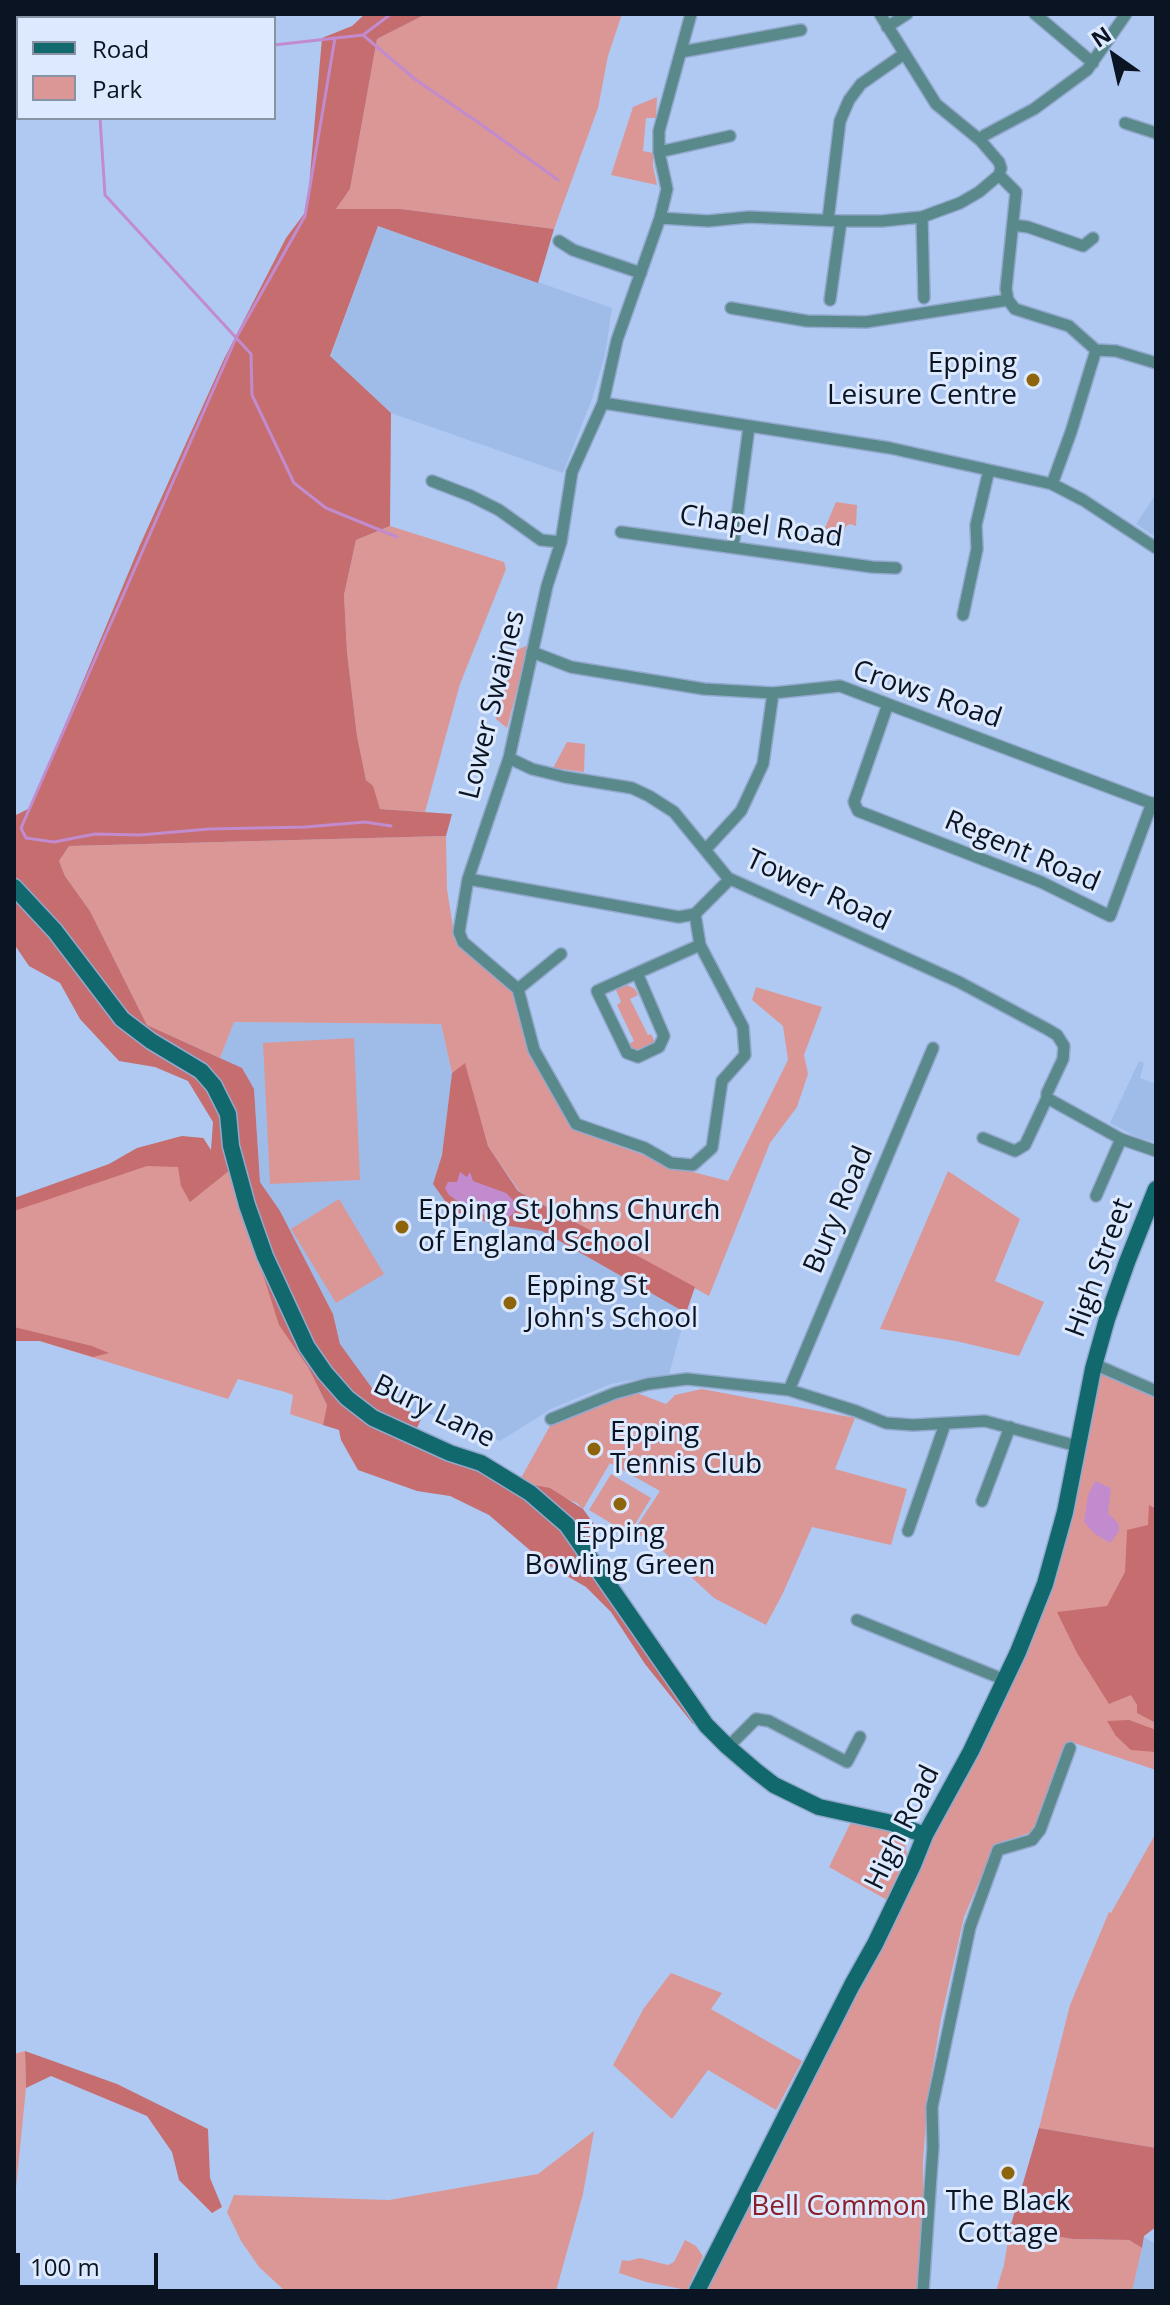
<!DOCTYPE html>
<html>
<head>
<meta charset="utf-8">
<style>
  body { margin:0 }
  #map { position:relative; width:1170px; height:2305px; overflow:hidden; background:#b0c9f2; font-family:"Open Sans",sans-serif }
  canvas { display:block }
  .frame { position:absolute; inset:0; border:16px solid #0b1422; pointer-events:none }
  .legend { position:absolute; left:16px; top:16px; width:260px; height:104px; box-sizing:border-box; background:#dce9fe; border:2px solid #8894a6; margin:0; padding:10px 14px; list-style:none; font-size:24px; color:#0b1422 }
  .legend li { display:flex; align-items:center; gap:16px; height:40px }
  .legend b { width:40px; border:2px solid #8894a6 }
  .north { position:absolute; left:1074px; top:16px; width:80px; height:80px; -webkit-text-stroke:6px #dce9fe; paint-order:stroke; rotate:326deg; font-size:22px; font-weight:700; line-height:32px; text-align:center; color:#0b1422 }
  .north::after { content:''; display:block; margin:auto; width:28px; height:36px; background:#0b1422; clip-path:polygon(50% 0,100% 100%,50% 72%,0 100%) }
  .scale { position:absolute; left:16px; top:2253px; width:142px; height:36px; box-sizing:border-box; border:4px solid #0b1422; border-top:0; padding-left:10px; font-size:24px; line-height:28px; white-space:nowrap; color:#0b1422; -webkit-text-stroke:6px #dce9fe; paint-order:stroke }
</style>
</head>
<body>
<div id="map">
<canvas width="1170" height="2305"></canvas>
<div class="frame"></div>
<ul class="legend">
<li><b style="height:10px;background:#11696d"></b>Road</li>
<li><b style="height:22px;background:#db9796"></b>Park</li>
</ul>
<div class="north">N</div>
<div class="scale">100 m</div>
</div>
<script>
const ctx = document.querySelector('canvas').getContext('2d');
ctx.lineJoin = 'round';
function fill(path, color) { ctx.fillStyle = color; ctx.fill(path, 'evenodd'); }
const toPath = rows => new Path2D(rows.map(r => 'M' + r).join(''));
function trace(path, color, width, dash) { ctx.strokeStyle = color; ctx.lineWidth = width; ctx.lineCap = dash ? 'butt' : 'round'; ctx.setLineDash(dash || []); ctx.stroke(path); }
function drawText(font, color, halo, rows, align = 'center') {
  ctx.font = font + ' "Open Sans",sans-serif'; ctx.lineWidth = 6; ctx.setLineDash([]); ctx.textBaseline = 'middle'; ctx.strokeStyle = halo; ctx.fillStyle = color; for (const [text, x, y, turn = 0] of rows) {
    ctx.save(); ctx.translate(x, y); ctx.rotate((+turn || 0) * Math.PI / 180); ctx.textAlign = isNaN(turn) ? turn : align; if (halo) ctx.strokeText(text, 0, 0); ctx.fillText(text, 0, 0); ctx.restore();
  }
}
const built = toPath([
  [378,226,612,308,605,355,592,399,563,473,391,413,330,357],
  [1156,494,1156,531,1154,536,1136,524],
  [233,1022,441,1024,452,1073,442,1155,433,1184,452,1211,491,1223,542,1231,686,1313,669,1374,611,1384,551,1409,500,1441,427,1413,421,1419,372,1388,340,1344,333,1314,280,1211,260,1182,254,1089,220,1058],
  [1139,1061,1144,1063,1140,1078,1156,1084,1156,1142,1139,1138,1110,1123],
  [1144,2237,1156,2244,1156,2291,1132,2291]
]);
const green = toPath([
  [426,14,622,14,608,56,598,108,554,229,401,209,336,209,350,189,377,39],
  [657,97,656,118,646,118,643,151,653,153,653,166,657,185,611,175,633,107],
  [836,502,857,505,856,526,850,524,846,526,842,537,833,536,825,528],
  [390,526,504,562,506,569,460,684,425,812,380,809,372,786,366,780,357,736,347,652,344,595,356,540],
  [530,644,529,645,507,728,496,719,515,651],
  [567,742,585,744,584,772,553,768],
  [446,836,447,889,455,940,516,991,530,1055,574,1130,685,1170,728,1181,788,1060,783,1026,752,1000,756,987,822,1007,804,1055,808,1074,797,1107,770,1143,709,1296,519,1191,488,1146,465,1064,452,1073,441,1024,234,1022,220,1058,147,1025,90,911,65,876,59,861,69,846],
  [627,985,635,989,638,995,630,999,648,1035,651,1034,657,1046,638,1054,626,1046,634,1041,617,1005,621,1002,616,990],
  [354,1038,360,1180,270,1184,263,1043],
  [178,1137,204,1138,211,1152,230,1170,308,1367,327,1405,323,1425,290,1414,293,1395,285,1392,238,1379,228,1399,23,1336,14,1330,14,1204,106,1167,134,1150],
  [948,1171,1020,1219,995,1281,1044,1302,1019,1356,956,1341,880,1329],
  [339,1199,384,1274,336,1303,291,1229],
  [1099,1371,1156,1394,1156,1770,1068,1741,1036,1831,995,1844,964,1917,941,2019,928,2096,923,2161,923,2277,919,2291,706,2291,1042,1609],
  [702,1389,855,1418,835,1469,907,1489,891,1545,812,1527,783,1593,766,1625,714,1598,652,1541,633,1532,660,1491,610,1463,583,1509,577,1503,528,1484,521,1478,551,1424,616,1398,637,1393,666,1404,675,1395],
  [611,1474,651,1498,629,1534,589,1510],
  [852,1820,901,1833,908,1840,905,1847,907,1854,887,1900,829,1867],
  [1156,1833,1156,2148,1039,2128,1070,2005,1109,1912,1111,1913],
  [671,1973,722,1993,711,2009,802,2061,776,2110,708,2070,672,2119,613,2065,644,2008],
  [25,2051,26,2088,14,2208,14,2054],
  [594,2131,583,2194,556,2291,285,2291,259,2267,241,2241,227,2212,234,2195,389,2200,538,2174],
  [1010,2228,1072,2239,1129,2240,1142,2248,1132,2291,996,2291,1004,2265],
  [685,2240,696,2246,703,2256,687,2290,646,2282,619,2273,622,2260,628,2261,640,2258,668,2265,674,2262]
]);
const forest = toPath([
  [365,14,426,14,377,39,350,189,336,209,401,209,554,229,538,283,378,226,330,356,391,413,390,526,356,540,344,595,347,652,357,736,366,780,373,786,380,809,452,814,446,836,69,846,59,861,65,876,90,911,147,1025,242,1068,254,1089,260,1182,280,1211,333,1314,340,1344,372,1388,421,1419,412,1439,528,1484,550,1488,583,1509,599,1531,584,1542,697,1723,693,1724,645,1664,611,1612,586,1587,546,1564,489,1515,450,1496,417,1491,358,1470,341,1440,339,1430,323,1425,327,1405,308,1367,279,1325,230,1170,190,1202,181,1186,178,1167,147,1166,14,1211,14,1198,109,1164,137,1148,182,1136,203,1138,211,1150,213,1122,188,1081,155,1067,119,1061,80,1019,60,983,29,966,14,944,14,816,30,808,140,545,224,359,286,238,307,210,322,38,352,26],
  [465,1063,488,1146,518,1191,695,1287,686,1313,542,1231,490,1223,452,1211,433,1184,442,1155,452,1073],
  [14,1327,92,1346,109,1353,93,1357,40,1341,14,1341],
  [1149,1505,1156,1509,1156,1723,1137,1713,1137,1705,1131,1695,1109,1704,1077,1653,1057,1612,1107,1606,1125,1572,1127,1530,1148,1525],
  [1129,1720,1156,1730,1156,1752,1131,1750,1116,1736,1107,1721],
  [25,2051,117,2084,208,2129,210,2178,222,2207,212,2213,179,2180,172,2152,147,2116,51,2076,26,2088],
  [1039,2128,1156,2148,1156,2227,1144,2236,1142,2248,1129,2240,1072,2239,1010,2228]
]);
const water = toPath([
  [460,1172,467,1177,470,1172,473,1181,506,1193,513,1200,515,1212,504,1221,470,1210,449,1195,445,1188,448,1182,457,1182],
  [1095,1481,1111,1488,1108,1513,1118,1523,1119,1531,1110,1543,1095,1534,1084,1522,1088,1495]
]);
const stream = toPath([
  [363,35,416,80,482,125,558,180],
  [335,38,305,216,236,338,21,828,26,838,54,842,95,834,140,835,209,829,305,827,365,822,391,826],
  [274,45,363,35,391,14],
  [14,51,18,52],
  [100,118,105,195,251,354,252,395,294,483,326,508,397,537]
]);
const minor = toPath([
  [691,14,659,131,659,152,667,189,660,218,617,340,603,403,572,472,561,542,547,586,509,758,468,879,459,932,463,942,518,989,534,1050,576,1124,645,1148,671,1163,693,1165,712,1148,722,1081,745,1055,743,1027,700,945,695,914],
  [880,14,936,104,980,140,999,162,1001,168,999,175],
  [1035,14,1093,63],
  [887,27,907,14],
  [681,52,801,30],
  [1125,123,1156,133],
  [980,140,985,135,1034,109,1087,70,1126,14],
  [659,152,730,136],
  [999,175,1016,192,1006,289,1008,300,1015,309,1069,326,1096,350,1071,432,1052,484],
  [922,217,924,298],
  [660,218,708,221,749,217,841,221,882,221,922,217,960,203,979,192,999,175],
  [828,220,840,121,849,100,861,84,904,54],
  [1013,225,1028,227,1083,246,1093,238],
  [559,241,573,250,641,273],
  [830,300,841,221],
  [731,308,807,321,866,322,1008,300],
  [1096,350,1116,351,1156,363],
  [603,403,890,448,1052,484,1083,500,1156,548],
  [432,481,471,496,499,510,541,540,561,542],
  [621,532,872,567,896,568],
  [733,547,749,427],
  [963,615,977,549,976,525,989,470],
  [532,652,571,667,704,689,773,693,840,686,1156,805],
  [888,704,854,802,858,811,1041,882,1110,916,1152,803],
  [509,758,532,769,565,777,632,788,649,796,674,812,728,878,959,982,1047,1029,1057,1035,1064,1046,1063,1059,1047,1093,1047,1098,1121,1139,1156,1151],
  [706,849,741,811,763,764,773,693],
  [468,879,679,917,695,914,730,879],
  [637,973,664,1036,659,1047,638,1057,627,1053,597,991,637,973,700,945],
  [518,989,561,954],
  [983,1138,1015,1151,1025,1145,1047,1098],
  [1096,1196,1121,1139],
  [1094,1364,1156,1391],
  [789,1390,933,1048],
  [551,1419,615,1393,648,1384,687,1379,789,1390,856,1411,886,1423,913,1425,985,1421,1077,1446],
  [982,1501,1010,1427],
  [908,1531,945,1424],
  [857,1620,1005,1680],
  [728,1747,756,1719,769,1721,847,1762,860,1737],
  [923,2291,933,2147,932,2107,970,1927,998,1850,1032,1840,1040,1830,1070,1748]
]);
const secondary = toPath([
  [14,887,55,931,122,1019,151,1041,201,1071,214,1086,228,1114,231,1146,247,1205,265,1256,307,1347,325,1373,347,1398,373,1418,450,1453,481,1463,530,1493,567,1525,706,1725,728,1747,756,1771,774,1785,819,1807,892,1823,925,1835],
  [697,2291,852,1985,875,1944,913,1865,925,1835,971,1751,1018,1652,1045,1584,1065,1512,1093,1369,1107,1319,1127,1262,1156,1189]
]);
const markers = [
  [1033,380,8,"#8f650b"],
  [402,1227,8,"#8f650b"],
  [510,1303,8,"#8f650b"],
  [594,1449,8,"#8f650b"],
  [620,1504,8,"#8f650b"],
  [1008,2173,8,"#8f650b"]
];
const poiNames = [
  ["Epping",1017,364,"right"],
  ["Leisure Centre",1017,396,"right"],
  ["Epping St Johns Church",418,1211],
  ["of England School",418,1243],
  ["Epping St",526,1287],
  ["John's School",526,1319],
  ["Epping",610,1433],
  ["Tennis Club",610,1465],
  ["Epping",620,1534,"center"],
  ["Bowling Green",620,1566,"center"],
  ["The Black",1008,2202,"center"],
  ["Cottage",1008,2234,"center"]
];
const streetNames = [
  ["Chapel Road",761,527,8],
  ["Crows Road",927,695,19],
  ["Lower Swaines",493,705,-76],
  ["Regent Road",1022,852,23],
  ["Tower Road",818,891,25],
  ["Bury Road",839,1210,-67],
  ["High Street",1100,1268,-70],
  ["Bury Lane",434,1412,26],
  ["High Road",903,1828,-64]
];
const parkNames = [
  ["Bell Common",839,2207]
];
fill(built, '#9fbce9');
fill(green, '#db9796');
fill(forest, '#c66d6f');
fill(water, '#c18bce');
trace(stream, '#c18bce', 3);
trace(minor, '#92a8cd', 14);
trace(secondary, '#92a8cd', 19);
trace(minor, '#5a898b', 11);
trace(secondary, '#11696d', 16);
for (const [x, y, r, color] of markers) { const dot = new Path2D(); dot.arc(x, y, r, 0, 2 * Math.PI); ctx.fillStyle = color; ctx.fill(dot); trace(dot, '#dce9fe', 3); }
drawText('28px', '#0b1422', '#dce9fe', poiNames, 'left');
drawText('28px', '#0b1422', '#dce9fe', streetNames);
drawText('28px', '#8b202d', '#dce9fe', parkNames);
</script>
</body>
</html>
